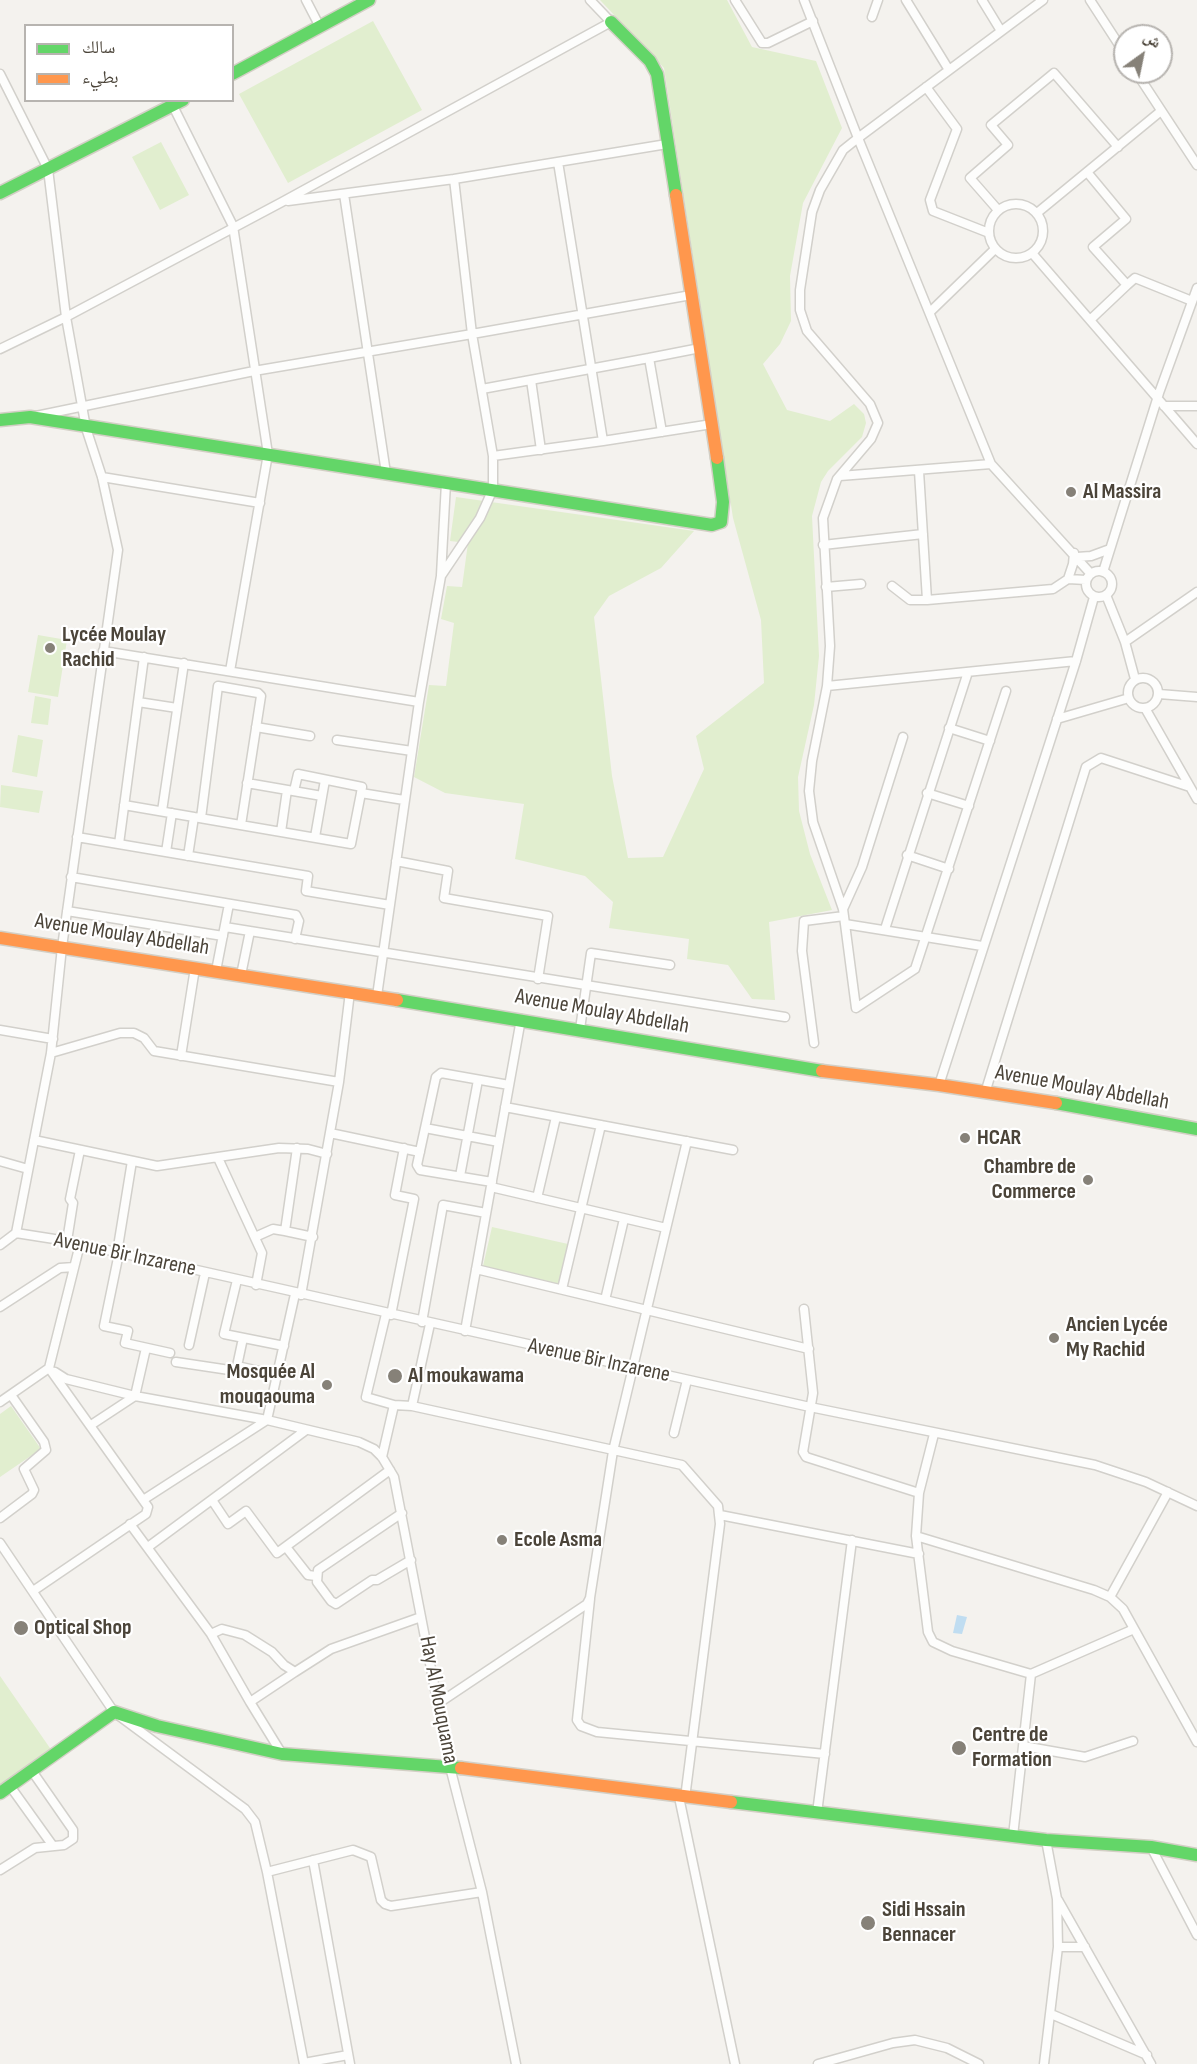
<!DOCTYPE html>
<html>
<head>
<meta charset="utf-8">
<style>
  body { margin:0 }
  #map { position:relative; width:1197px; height:2064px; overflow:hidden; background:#f4f2ee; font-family:"Sofia Sans Condensed","Noto Naskh Arabic",sans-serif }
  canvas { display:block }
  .legend { position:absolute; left:24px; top:24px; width:210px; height:78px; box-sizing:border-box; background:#fff; border:2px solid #b7b4b0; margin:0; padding:8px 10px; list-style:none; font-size:18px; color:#4b4439 }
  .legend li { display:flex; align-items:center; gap:12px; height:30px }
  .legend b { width:30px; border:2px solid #b7b4b0 }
  .north { position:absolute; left:1113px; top:24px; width:60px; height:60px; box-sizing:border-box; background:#fff; border:2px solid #b7b4b0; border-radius:50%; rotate:33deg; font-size:16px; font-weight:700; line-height:24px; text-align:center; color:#4b4439 }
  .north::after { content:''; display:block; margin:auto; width:21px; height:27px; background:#868178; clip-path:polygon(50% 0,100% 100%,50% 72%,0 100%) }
</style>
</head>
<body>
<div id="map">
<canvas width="1197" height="2064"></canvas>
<ul class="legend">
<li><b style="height:8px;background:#63d668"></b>سالك</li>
<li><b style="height:8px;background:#ff974d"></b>بطيء</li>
</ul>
<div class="north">ش</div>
</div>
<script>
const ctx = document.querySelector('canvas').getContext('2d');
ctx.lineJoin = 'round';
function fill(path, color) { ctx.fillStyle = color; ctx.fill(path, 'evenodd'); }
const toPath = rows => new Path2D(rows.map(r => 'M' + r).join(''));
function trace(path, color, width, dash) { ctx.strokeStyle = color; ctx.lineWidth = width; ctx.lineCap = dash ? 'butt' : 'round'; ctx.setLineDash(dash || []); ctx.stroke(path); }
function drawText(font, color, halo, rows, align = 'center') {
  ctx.font = font + ' "Sofia Sans Condensed",sans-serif'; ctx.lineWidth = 4.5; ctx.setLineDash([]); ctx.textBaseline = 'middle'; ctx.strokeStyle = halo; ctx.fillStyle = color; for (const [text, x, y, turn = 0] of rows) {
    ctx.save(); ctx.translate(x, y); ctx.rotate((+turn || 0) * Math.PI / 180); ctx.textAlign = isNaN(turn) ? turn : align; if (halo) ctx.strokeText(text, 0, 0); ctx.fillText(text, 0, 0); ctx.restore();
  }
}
const green = toPath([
  [600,0,727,0,752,47,816,61,842,128,803,203,790,276,791,321,780,344,763,364,787,410,830,421,854,404,864,414,866,423,862,437,828,471,821,482,812,516,819,656,814,705,798,777,799,811,810,854,832,910,769,922,775,1000,752,999,728,965,687,959,689,939,609,928,613,902,585,876,515,859,524,804,445,793,414,777,429,685,446,686,454,623,441,619,447,586,462,587,468,543,450,541,456,497,694,531,661,568,609,596,594,617,612,776,628,858,663,857,704,769,696,736,764,683,761,620,733,518,664,68],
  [373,21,422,110,288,183,239,94],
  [161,142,189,195,160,210,132,157],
  [38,635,67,640,58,697,28,692],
  [35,696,51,699,48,725,31,723],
  [18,735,43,740,37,777,12,772],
  [1,785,43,791,39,813,0,807],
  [492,1227,568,1244,559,1284,483,1266],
  [11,1406,41,1449,0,1477,0,1414],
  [0,1676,52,1751,0,1786]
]);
const water = toPath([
  [957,1615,967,1617,962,1634,953,1633]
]);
const street = toPath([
  [306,0,320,27],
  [735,0,762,43,768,43,813,21],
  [804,0,858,138,843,150,820,190,812,212,800,290,800,310,807,331,870,404,878,423,871,439,837,479,823,518,830,646,827,686,812,761,809,791,813,822,843,909,845,924,982,946],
  [906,0,949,70],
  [982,0,1001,31],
  [1043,0,858,138,991,464,1091,574],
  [1090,0,1125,54],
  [872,17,878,0],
  [1136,72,1197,165],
  [0,74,48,169,66,317,86,428,102,477,118,550,62,947,51,1053,16,1233],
  [926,87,957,129,930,200,933,211,989,233],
  [173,106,233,226,268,454,230,671],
  [667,144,454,179,472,334,691,295],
  [1087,172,1126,219,1093,247,1127,285,1135,278,1192,301],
  [344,194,386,473],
  [288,201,454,179],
  '989 231a27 27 0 1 1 54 0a27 27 0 1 1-54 0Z',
  [998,210,970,178,1008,145,991,125,1054,73,1118,147],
  [1037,213,1161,111],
  [1032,253,1197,444],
  [930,312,995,249],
  [1090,320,1127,285],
  [0,349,66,317,282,202,611,22,590,0],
  [531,380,541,450],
  [482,389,649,358],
  [1164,406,1197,406],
  [36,416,254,371,472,334,493,456,493,489,480,518,441,576,419,702,377,996],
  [662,432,649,358,700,348],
  [603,441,712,424],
  [493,456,603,441,558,162],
  [919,471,927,600],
  [840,476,991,464],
  [102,477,260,503],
  [823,545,923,534],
  [1077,557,1091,556,1110,549],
  '1086 584a13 13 0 1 1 26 0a13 13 0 1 1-26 0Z',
  [1103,572,1159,393,1197,288],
  [441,575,446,483],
  [1068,579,1073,564,1074,553],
  [892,586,910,600,927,600,1053,589,1068,579,1086,580],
  [826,587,861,584],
  [1106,595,1125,642,1135,679],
  [1125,642,1197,592],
  [103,651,419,702],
  '1128 693a15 15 0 1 1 30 0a15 15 0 1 1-30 0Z',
  [827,686,1076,661],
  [1159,694,1197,697],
  [138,702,177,708],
  [1145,708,1197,799],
  [1057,719,1129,698],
  [256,727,310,736],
  [949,728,990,741],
  [337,740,412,751],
  [247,783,322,796],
  [294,791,298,774,362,787,361,793,404,800],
  [927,793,969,806],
  [124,805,351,844,361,793],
  [162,811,184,663],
  [201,818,218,686,258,693,261,696,241,825],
  [281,832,287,790],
  [77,837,308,876,306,891,390,905],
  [315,837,325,780],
  [119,844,144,657],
  [166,852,172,813],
  [907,855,949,869],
  [188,856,194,817],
  [396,861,448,871,444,898,548,916,538,979],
  [71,877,296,915,299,921,295,939],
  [843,909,862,867,903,737],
  [67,911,223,936],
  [845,924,856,1008,915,969,1006,691],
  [225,927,785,1017],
  [885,929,968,672],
  [216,971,229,904],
  [241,975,250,931],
  [580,1029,591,953,670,965],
  [0,1030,53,1039],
  [814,1043,802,951,804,921,844,916],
  [51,1053,120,1033,134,1033,144,1038,154,1051,339,1082],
  [181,1056,195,968],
  [939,1085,1076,661,1094,597],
  [985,1093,1086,767,1101,758,1190,787],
  [505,1107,733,1150],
  [425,1128,499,1142],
  [330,1133,420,1152],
  [34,1140,157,1166,279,1148,308,1149,327,1154],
  [297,1148,285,1231,313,1237],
  [218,1158,262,1253,256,1285],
  [0,1161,28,1169],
  [460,1176,478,1080],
  [492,1182,420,1170,417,1165,436,1077,441,1073,509,1085],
  [491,1187,666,1228],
  [537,1198,556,1117],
  [255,1237,273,1229,285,1231],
  [67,1241,73,1203,70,1199,80,1150],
  [0,1245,16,1233,67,1241,810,1407,1095,1465,1146,1482,1197,1506],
  [117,1253,132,1161],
  [119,1253,104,1326,128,1331,125,1343,170,1353],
  [476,1269,809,1349],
  [237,1280,224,1334,284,1346],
  [562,1289,601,1125],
  [295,1294,267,1420,359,1442,374,1449,382,1457,394,1477,450,1767,482,1892,516,2064],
  [301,1295,339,1082,350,992],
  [605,1300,624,1219],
  [0,1307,60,1268,74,1267],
  [804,1309,813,1393,803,1452,806,1457,919,1493],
  [386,1314,366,1397,394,1405],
  [391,1315,414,1199,395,1195,404,1148],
  [422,1322,443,1205,486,1213],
  [430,1324,412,1406,682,1465,718,1506,720,1524,685,1798],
  [465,1331,521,1019],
  [189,1345,205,1273],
  [176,1362,236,1371,243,1338],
  [237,1366,277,1375],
  [49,1368,80,1244],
  [55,1372,66,1379,135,1396,267,1420],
  [0,1402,49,1368],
  [91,1425,135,1396,146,1348],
  [674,1433,687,1380],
  [934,1434,919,1493,916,1536,1094,1590,1110,1597,1123,1609,1197,1742],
  [382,1457,394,1405,412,1406],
  [143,1500,267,1420],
  [212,1500,228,1524,246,1511,277,1553,390,1470],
  [402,1513,318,1570,317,1582,331,1601,336,1604,372,1580,377,1580,411,1560],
  [720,1515,919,1554],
  [0,1518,32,1494,34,1490,24,1469,46,1450,44,1442,11,1395],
  [130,1524,211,1634,222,1629,245,1635,272,1652,284,1665,295,1672,331,1649,421,1617],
  [916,1536,928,1632,933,1642,952,1651,1031,1674,1013,1836],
  [0,1543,114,1712,245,1809,255,1822,267,1872,304,2064],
  [148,1547,306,1430],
  [286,1547,308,1575,316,1576],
  [33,1591,146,1514,148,1507,49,1368],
  [1110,1597,1168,1492],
  [590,1599,577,1720,581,1726,597,1732,825,1754],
  [211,1634,250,1702],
  [1031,1674,1134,1629],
  [439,1703,587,1604,590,1598,613,1451,687,1141],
  [1023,1746,1085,1757,1133,1741],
  [282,1754,250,1702,295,1672],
  [10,1786,53,1846],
  [679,1797,735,2064],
  [817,1813,852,1540],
  [1151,1847,1197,1935],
  [313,1860,350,2064],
  [0,1870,35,1848,64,1845,73,1839,73,1830,32,1771],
  [267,1872,353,1850,371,1857,381,1900,385,1904,391,1906,482,1892],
  [1058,1900,1151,2064],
  [1058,1947,1085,1947],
  [1051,2014,1147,2055],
  [304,2063,348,2055],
  [818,2064,893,2043,915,2040,947,2048,979,2064],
  [1044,2064,1058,1947,1057,1899,1046,1840]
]);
const fast = toPath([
  [611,22,650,61,657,74,676,195],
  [232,74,369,0],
  [0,193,183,100],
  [0,420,30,417,712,525,721,522,723,502,717,458],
  [397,1000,822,1071],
  [1056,1103,1197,1129],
  [0,1793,114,1712,157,1726,282,1754,461,1768],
  [731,1802,1046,1840,1151,1847,1197,1855]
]);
const slow = toPath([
  [676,195,717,458],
  [0,938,397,1000],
  [822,1071,939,1085,1056,1103],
  [461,1768,731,1802]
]);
const markers = [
  [1071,492,6,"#868178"],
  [50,648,6,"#868178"],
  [965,1138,6,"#868178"],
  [1088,1180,6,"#868178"],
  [1054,1338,6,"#868178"],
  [395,1376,8,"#868178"],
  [327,1385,6,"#868178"],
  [502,1540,6,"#868178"],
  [21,1628,8,"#868178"],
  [959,1748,8,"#868178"],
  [868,1923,8,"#868178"]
];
const poiNames = [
  ["Al Massira",1083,492],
  ["Lycée Moulay",62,635],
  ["Rachid",62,660],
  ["HCAR",977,1138],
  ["Chambre de",1076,1167,"right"],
  ["Commerce",1076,1192,"right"],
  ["Ancien Lycée",1066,1325],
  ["My Rachid",1066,1350],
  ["Mosquée Al",315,1372,"right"],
  ["mouqaouma",315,1397,"right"],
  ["Al moukawama",408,1376],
  ["Ecole Asma",514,1540],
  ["Optical Shop",34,1628],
  ["Centre de",972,1735],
  ["Formation",972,1760],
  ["Sidi Hssain",882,1910],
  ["Bennacer",882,1935]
];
const streetNames = [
  ["Avenue Moulay Abdellah",122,935,9],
  ["Avenue Moulay Abdellah",602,1012,10],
  ["Avenue Moulay Abdellah",1082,1088,10],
  ["Avenue Bir Inzarene",125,1255,12],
  ["Avenue Bir Inzarene",599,1361,12],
  ["Hay Al Mouquama",438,1700,79]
];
fill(green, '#e1eecf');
fill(water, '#c0ddf1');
trace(street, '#d2d0cb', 11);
trace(fast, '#d3cfc5', 15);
trace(slow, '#d3cfc5', 15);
trace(street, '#fdfdfc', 8);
trace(fast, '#63d668', 12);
trace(slow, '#ff974d', 12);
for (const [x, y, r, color] of markers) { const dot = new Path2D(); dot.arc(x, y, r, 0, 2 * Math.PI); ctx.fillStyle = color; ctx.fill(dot); trace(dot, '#fff', 2); }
drawText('bold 22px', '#4b4439', '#fff', poiNames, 'left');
drawText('22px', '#4b4439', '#fff', streetNames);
</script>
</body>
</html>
